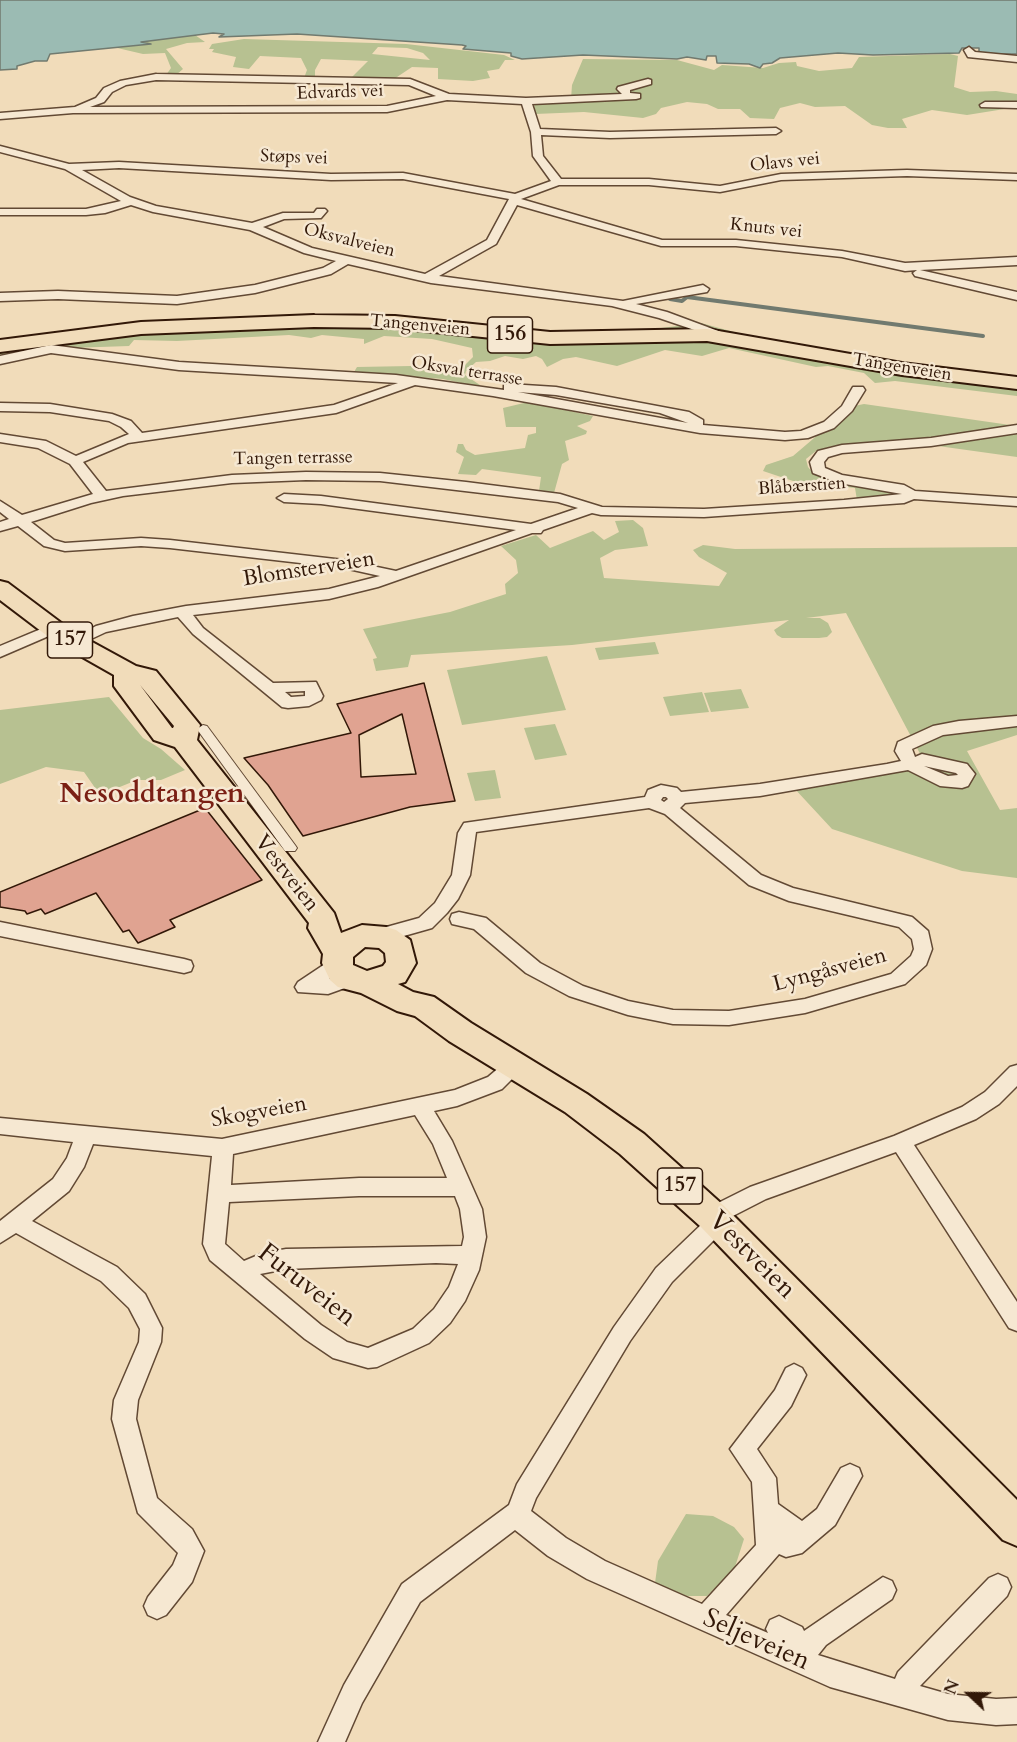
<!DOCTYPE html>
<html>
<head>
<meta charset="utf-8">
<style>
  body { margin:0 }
  #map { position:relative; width:1017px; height:1742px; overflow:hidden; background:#f1dcba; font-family:Cardo,serif }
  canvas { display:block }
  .north { position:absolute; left:939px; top:1664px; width:60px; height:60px; -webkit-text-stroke:4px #f6e8d2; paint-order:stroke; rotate:292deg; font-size:16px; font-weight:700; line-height:24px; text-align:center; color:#321808 }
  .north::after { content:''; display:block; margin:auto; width:21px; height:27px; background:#321808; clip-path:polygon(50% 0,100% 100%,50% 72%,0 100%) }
</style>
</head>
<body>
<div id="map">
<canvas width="1017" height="1742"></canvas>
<div class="north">N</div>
</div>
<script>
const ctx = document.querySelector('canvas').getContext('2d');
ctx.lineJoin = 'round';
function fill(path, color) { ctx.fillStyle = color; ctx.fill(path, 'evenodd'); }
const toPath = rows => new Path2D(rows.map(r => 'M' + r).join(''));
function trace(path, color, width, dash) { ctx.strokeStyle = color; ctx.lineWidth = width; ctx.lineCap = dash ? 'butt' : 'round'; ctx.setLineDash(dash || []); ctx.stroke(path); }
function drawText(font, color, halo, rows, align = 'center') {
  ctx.font = font + ' Cardo,serif'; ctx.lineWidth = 5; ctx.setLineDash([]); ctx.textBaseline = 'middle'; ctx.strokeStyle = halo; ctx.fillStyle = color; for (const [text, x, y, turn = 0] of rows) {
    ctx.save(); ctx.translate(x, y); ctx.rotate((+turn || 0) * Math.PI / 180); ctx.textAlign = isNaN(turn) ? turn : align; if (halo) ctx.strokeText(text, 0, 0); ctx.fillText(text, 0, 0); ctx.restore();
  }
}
const green = toPath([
  [179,35,195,35,205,42,187,43,166,49,183,69,176,75,166,75,171,68,165,53,143,54,113,47,147,44,140,42],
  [244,39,406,44,504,55,515,60,505,60,499,69,487,71,490,78,473,81,438,79,438,68,412,67,394,79,352,77,368,61,321,59,315,70,315,78,304,78,307,70,301,58,260,56,249,69,233,67,236,57,212,52,214,49,209,49,212,44],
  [378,47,407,48,423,53,430,60,372,54],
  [950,54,958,56,954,87,970,92,996,91,1017,94,1017,107,967,115,932,110,902,119,907,128,888,128,872,125,845,106,815,107,800,103,780,108,774,119,750,118,740,109,718,109,707,104,687,102,661,108,656,114,643,118,584,112,535,114,534,102,571,99,572,85,583,59,677,60,714,70,722,65,763,68,779,63,796,62,797,66,819,71,852,68,859,57],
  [208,320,552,334,645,330,701,323,756,338,855,356,1017,378,1017,396,895,381,875,383,864,373,828,366,816,367,729,348,702,356,665,350,617,366,576,357,563,359,547,367,542,359,536,356,523,359,505,356,490,361,476,362,466,371,465,375,480,385,475,386,443,379,354,372,357,367,465,365,473,357,472,348,432,339,384,336,364,344,364,339,322,335,311,338,289,335,177,341,134,340,129,346,70,348,64,344,0,357,0,339,102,326],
  [528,402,593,416,590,421,577,426,587,431,586,434,565,441,569,460,562,464,554,493,539,491,541,477,482,469,476,475,458,474,464,457,456,452,458,444,463,444,466,450,475,455,525,448,528,435,536,433,536,427,506,427,503,408],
  [864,404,1017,426,1017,457,902,441,832,446,816,451,806,459,808,467,814,474,832,482,898,490,903,493,857,500,855,488,793,481,763,471,766,465,793,456,820,433,846,418,854,406],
  [633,520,643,528,648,546,615,550,600,558,604,578,719,586,727,573,699,557,693,550,703,545,735,549,1017,547,1017,735,967,751,1000,810,1017,808,1017,878,962,871,832,829,794,788,927,767,846,613,806,618,820,618,828,623,832,632,827,637,819,638,782,638,777,635,774,630,789,620,572,645,411,655,408,667,376,671,373,659,377,658,363,629,450,612,506,594,505,584,518,573,516,560,501,546,536,535,550,548,593,531,604,540,619,532,615,521],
  [655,642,659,654,599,660,595,648],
  [547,656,566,710,462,725,447,670],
  [741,689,749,708,711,712,704,693],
  [702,692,709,712,670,716,663,697],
  [109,697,143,738,161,749,185,770,161,780,137,780,100,795,84,772,46,767,0,784,0,710],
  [555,724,567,755,535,760,524,728],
  [495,770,501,798,475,801,467,773],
  [686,1514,713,1516,734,1527,744,1539,734,1570,707,1596,687,1596,655,1583,658,1561]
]);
const water = toPath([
  [0,0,1017,0,1017,54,988,54,979,52,979,48,962,48,959,53,873,55,838,53,780,58,772,63,763,64,760,68,749,64,717,63,716,56,707,56,706,60,687,57,677,59,583,55,522,59,511,56,511,53,463,49,466,46,462,45,297,34,219,37,224,34,213,33,141,42,151,44,50,54,47,61,35,61,17,66,17,69,0,70,0,0]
]);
const stream = toPath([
  [670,299,682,301,687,297,983,336]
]);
const building = toPath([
  [424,683,455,801,410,807,303,836,268,785,244,758,351,733,337,704,424,683],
  [402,714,416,774,361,777,359,735,402,714],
  [205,808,262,880,170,920,175,927,138,943,129,930,123,932,96,893,45,914,41,909,27,914,25,911,0,907,0,892,205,808]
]);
const pedestrian = toPath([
  [203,725,207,726,295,845,297,848,295,851,285,851,199,732,197,729,203,725]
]);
const minor = toPath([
  [969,47,975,52,1017,56,1017,62,968,57,964,50,969,47],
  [156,74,410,79,449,94,526,98,622,94,617,89,618,87,648,79,651,80,651,84,630,90,630,93,640,94,640,98,636,99,532,104,540,129,610,132,776,128,781,131,776,134,610,138,541,135,543,156,561,179,649,179,720,186,781,174,907,170,1017,174,1017,180,907,176,781,180,720,192,649,185,559,185,521,199,662,240,736,240,842,251,905,263,1017,257,1017,265,920,270,1017,292,1017,300,915,276,913,273,917,270,905,271,842,257,736,246,661,246,517,205,496,244,439,276,623,301,703,285,709,289,707,292,636,304,667,312,737,338,735,341,727,341,659,318,612,306,431,283,348,264,331,274,255,293,177,304,58,299,0,301,0,293,58,291,177,296,255,285,323,268,336,261,304,253,250,230,153,212,131,205,105,213,86,215,0,215,0,209,86,209,121,201,65,169,0,152,0,146,69,164,119,162,331,174,403,173,515,194,551,181,533,156,531,132,522,104,447,100,387,112,73,113,0,119,0,113,75,107,96,98,104,88,120,81,156,74],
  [156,80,409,85,436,96,387,106,90,107,104,102,112,92,126,85,156,80],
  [119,168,331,180,403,179,509,199,487,240,425,274,312,248,263,227,284,219,321,218,327,211,325,209,317,209,314,213,283,213,252,223,156,206,130,197,82,170,119,168],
  [985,102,1017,102,1017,108,981,107,980,105,985,102],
  [51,345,179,362,396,375,504,390,504,385,509,384,556,387,689,412,703,420,703,425,785,432,801,431,824,422,842,406,853,387,863,387,865,390,852,411,834,428,808,438,785,440,700,433,493,396,415,385,336,413,128,443,83,462,106,491,232,475,306,472,380,473,466,482,560,494,602,507,704,509,844,500,902,494,839,483,813,473,810,462,818,451,842,445,931,438,1017,425,1017,433,931,446,842,453,828,457,824,462,825,468,842,475,904,485,915,491,1017,498,1017,506,914,499,904,503,704,517,601,515,592,513,543,530,541,533,532,533,378,587,329,599,193,615,203,628,273,683,316,682,323,696,321,700,309,706,288,708,282,707,193,634,178,617,106,632,74,647,66,642,96,626,133,616,186,606,329,589,380,576,344,568,170,548,141,546,65,551,44,546,18,526,0,531,0,522,9,519,0,512,0,501,22,515,93,494,70,464,38,448,0,442,0,434,46,441,76,456,129,434,121,427,109,421,50,412,0,411,0,403,50,404,112,414,131,421,142,433,334,405,398,383,179,370,51,353,0,364,0,356,51,345],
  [518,392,556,395,660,413,688,423,518,392],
  [306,480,380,481,558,502,578,508,531,524,321,496,284,494,277,498,284,502,321,504,516,530,396,571,344,560,170,540,141,538,65,543,54,540,31,522,91,503,123,496,232,483,306,480],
  [305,691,305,696,291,697,285,692,305,691],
  [53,624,58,626,61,629,58,632,0,657,0,646,53,624],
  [1017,716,1017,726,943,735,912,749,915,757,922,754,967,764,975,774,968,786,962,788,940,786,908,770,760,796,685,803,680,808,761,875,793,888,912,917,928,931,932,949,926,965,905,984,805,1013,729,1025,673,1024,628,1015,569,996,526,973,474,929,452,924,450,919,452,914,459,912,486,918,540,963,583,986,628,1001,673,1010,729,1011,805,999,891,974,911,956,914,949,912,939,899,927,789,901,749,885,665,814,649,808,476,832,470,875,458,899,447,913,432,928,425,930,379,943,372,941,370,936,372,931,419,918,435,903,452,875,458,833,464,823,645,797,648,790,661,785,677,788,681,792,760,784,887,764,901,761,895,751,898,742,933,726,959,721,1017,716],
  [924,766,956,773,958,775,948,776,924,766],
  [663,797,666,797,668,799,664,802,661,800,663,797],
  [0,922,184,959,191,961,193,966,191,971,184,973,0,936,0,922],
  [337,956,344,958,346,963,329,979,349,972,356,974,359,979,356,984,328,994,298,992,295,987,298,982,337,956],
  [515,1058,522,1060,525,1066,502,1089,457,1106,434,1111,452,1141,482,1209,486,1237,479,1270,465,1301,450,1323,429,1343,377,1367,368,1368,333,1358,305,1339,210,1260,203,1244,212,1156,93,1144,84,1167,69,1191,32,1221,117,1267,145,1294,162,1328,161,1342,138,1400,136,1419,157,1498,192,1529,204,1551,192,1582,166,1615,157,1619,148,1615,144,1606,148,1597,173,1565,178,1553,138,1513,112,1419,114,1400,139,1342,140,1329,129,1308,101,1281,16,1233,0,1243,0,1221,53,1179,67,1158,73,1142,0,1134,0,1118,222,1139,455,1090,488,1077,508,1060,515,1058],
  [415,1115,433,1144,447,1178,359,1178,231,1185,233,1154,415,1115],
  [359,1196,455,1196,460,1209,464,1237,462,1246,286,1249,263,1253,244,1261,225,1244,229,1202,359,1196],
  [436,1263,458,1264,449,1287,434,1309,413,1329,368,1348,347,1342,321,1325,260,1274,286,1269,436,1263],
  [1017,1065,1017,1086,999,1104,976,1119,914,1145,1017,1302,1017,1331,1009,1328,896,1152,766,1199,727,1219,729,1222,726,1228,672,1282,630,1341,536,1498,531,1511,566,1538,605,1561,702,1604,756,1545,752,1482,730,1449,775,1390,786,1368,794,1364,802,1368,806,1375,791,1406,757,1449,776,1478,778,1504,802,1521,817,1509,841,1468,850,1464,859,1468,862,1476,835,1525,802,1553,786,1557,779,1554,726,1615,768,1633,766,1629,770,1620,779,1616,802,1627,804,1631,883,1577,892,1581,896,1590,892,1599,826,1645,818,1655,895,1679,898,1672,989,1578,998,1574,1007,1578,1011,1587,1007,1596,920,1686,948,1694,996,1699,1017,1698,1017,1724,996,1725,948,1720,830,1687,587,1579,548,1556,515,1530,420,1602,362,1703,345,1742,318,1742,344,1685,402,1584,509,1505,517,1484,614,1327,656,1268,704,1222,701,1216,704,1210,750,1187,894,1136,962,1107,985,1092,1010,1067,1017,1065]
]);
const primary = toPath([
  [314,315,395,316,550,332,707,329,902,363,1017,377,1017,389,902,375,707,341,550,344,395,328,314,327,141,334,0,352,0,340,141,322,314,315],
  [0,581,8,583,72,631,136,666,156,671,200,725,197,740,334,913,341,933,362,925,386,927,396,930,410,940,416,963,405,982,398,984,413,992,434,997,471,1023,587,1094,644,1134,724,1206,1017,1500,1017,1546,1003,1540,700,1226,620,1154,565,1112,449,1041,415,1016,397,1011,361,993,338,987,330,980,322,963,323,954,308,928,309,923,175,747,154,740,114,686,114,675,54,641,0,600,0,581],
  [140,685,174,726,173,728,172,728,140,685],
  [365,947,379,948,385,953,386,962,383,966,367,971,353,965,353,957,365,947]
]);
const farStreetnames = [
  ["Edvards vei",340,93,-2],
  ["Støps vei",294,158,2],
  ["Olavs vei",785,163,-6],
  ["Knuts vei",766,229,6],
  ["Oksvalveien",349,241,14],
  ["Tangenveien",420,326,5],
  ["Tangenveien",902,368,9],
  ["Oksval terrasse",467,372,9],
  ["Tangen terrasse",293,459,-1],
  ["Blåbærstien",802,487,-4]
];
const shields = [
  [510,335,45],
  [70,640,45],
  [680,1186,45]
];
const shieldNames = [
  ["156",510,335],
  ["157",70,640],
  ["157",680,1186]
];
const streetNames = [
  ["Blomsterveien",309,570,-9],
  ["Vestveien",286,874,52],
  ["Lyngåsveien",830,971,-15],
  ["Skogveien",259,1113,-10]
];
const nearStreetnames = [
  ["Vestveien",751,1256,45],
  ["Furuveien",306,1286,38],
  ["Seljeveien",756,1641,24]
];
const districtNames = [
  ["Nesoddtangen",152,796]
];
fill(green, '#b7c191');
fill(water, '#9bbbb3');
trace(water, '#717a6f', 1.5);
trace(stream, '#717a6f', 4);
fill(building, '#e0a391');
trace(building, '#321808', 1.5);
trace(pedestrian, '#624934', 2);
trace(minor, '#624934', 3);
trace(primary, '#321808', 4);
fill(pedestrian, '#f6e8d2');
fill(minor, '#f6e8d2');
fill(primary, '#f1dcba');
drawText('18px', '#321808', '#f6e8d2', farStreetnames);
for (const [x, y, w] of shields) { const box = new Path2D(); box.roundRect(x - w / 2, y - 18, w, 36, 4.5); ctx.fillStyle = '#f6e8d2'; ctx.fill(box); trace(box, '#321808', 1.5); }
drawText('bold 21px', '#321808', null, shieldNames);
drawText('22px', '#321808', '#f6e8d2', streetNames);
drawText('27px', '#321808', '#f6e8d2', nearStreetnames);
drawText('bold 28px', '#7a1f14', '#f6e8d2', districtNames);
</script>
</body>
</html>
